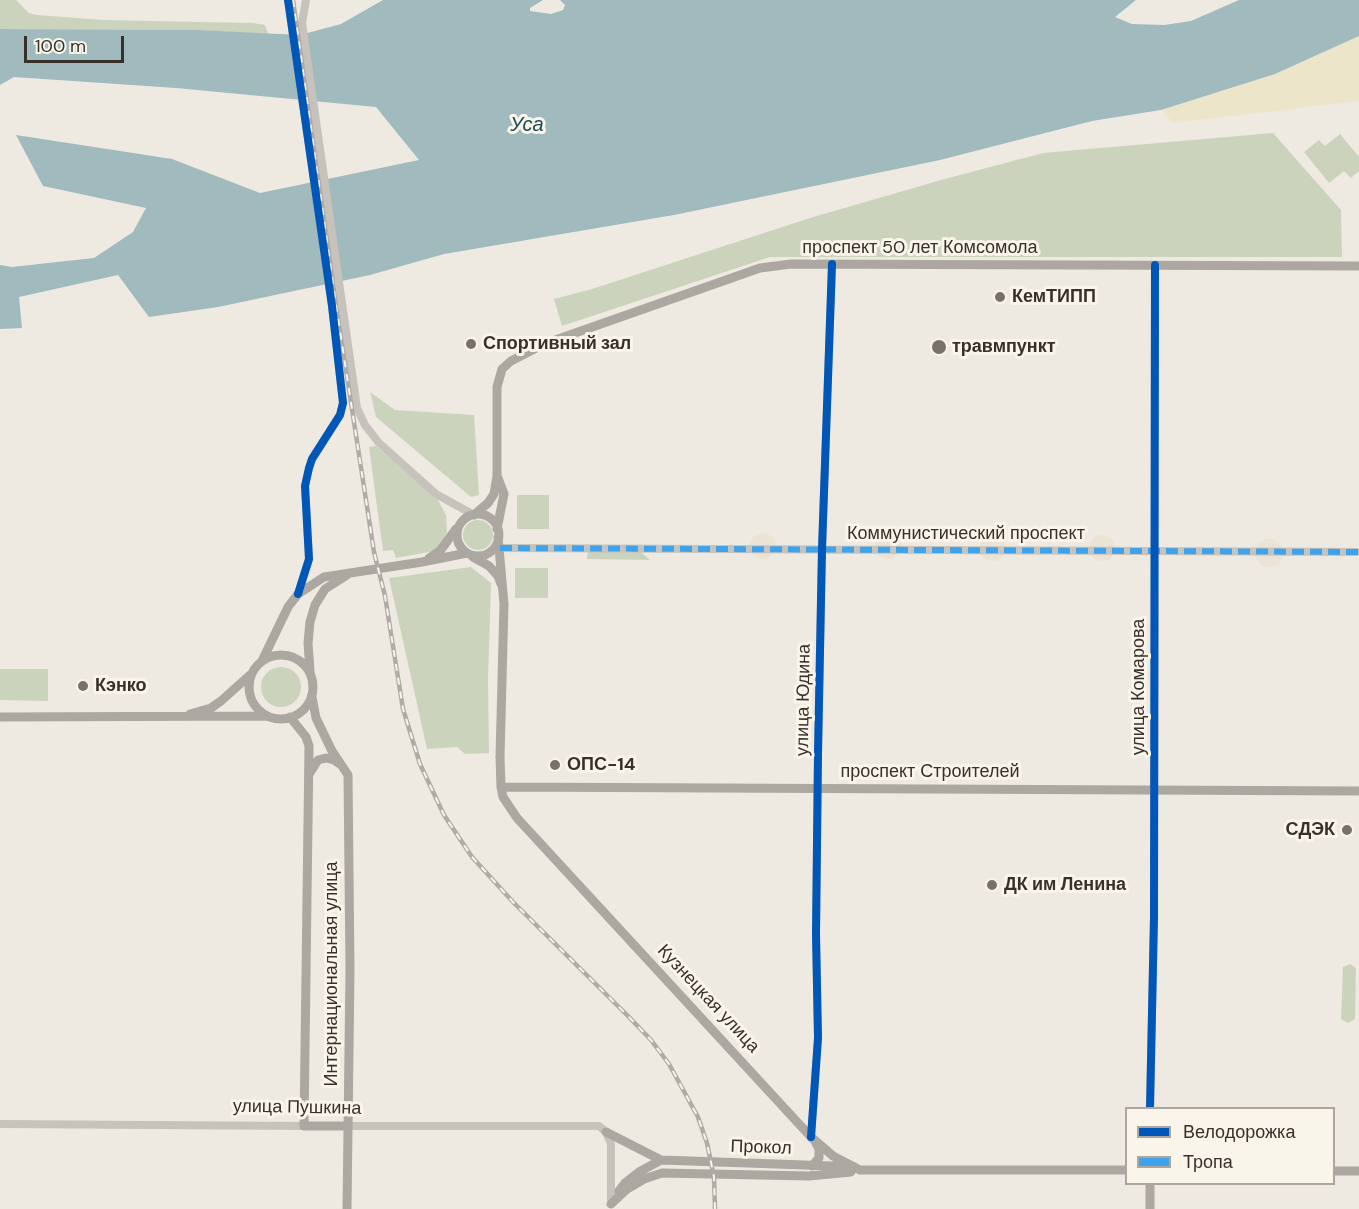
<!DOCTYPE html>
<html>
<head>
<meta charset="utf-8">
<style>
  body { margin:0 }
  #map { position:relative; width:1359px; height:1209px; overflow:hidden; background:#eeeae2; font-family:"DM Sans",sans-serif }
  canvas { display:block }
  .legend { position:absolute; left:1125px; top:1107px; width:210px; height:78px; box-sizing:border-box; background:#f9f5eb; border:2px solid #aca69e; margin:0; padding:8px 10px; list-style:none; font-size:18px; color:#38302a }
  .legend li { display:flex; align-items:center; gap:12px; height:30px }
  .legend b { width:30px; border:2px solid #aca69e }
  .scale { position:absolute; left:24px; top:36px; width:100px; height:27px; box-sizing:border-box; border:3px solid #38302a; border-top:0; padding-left:8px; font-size:18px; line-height:21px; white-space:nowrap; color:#38302a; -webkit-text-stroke:4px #f9f5eb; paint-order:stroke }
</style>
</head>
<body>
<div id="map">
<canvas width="1359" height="1209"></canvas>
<ul class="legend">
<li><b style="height:8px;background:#0057b8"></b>Велодорожка</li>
<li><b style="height:8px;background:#3fa3eb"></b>Тропа</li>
</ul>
<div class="scale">100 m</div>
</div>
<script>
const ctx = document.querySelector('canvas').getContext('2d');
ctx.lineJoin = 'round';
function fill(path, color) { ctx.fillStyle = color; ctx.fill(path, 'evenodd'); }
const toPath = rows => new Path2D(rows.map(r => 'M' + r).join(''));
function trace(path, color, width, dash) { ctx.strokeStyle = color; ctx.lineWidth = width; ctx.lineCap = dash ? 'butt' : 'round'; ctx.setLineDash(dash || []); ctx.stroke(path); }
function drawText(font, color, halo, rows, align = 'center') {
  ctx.font = font + ' "DM Sans",sans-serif'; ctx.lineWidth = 6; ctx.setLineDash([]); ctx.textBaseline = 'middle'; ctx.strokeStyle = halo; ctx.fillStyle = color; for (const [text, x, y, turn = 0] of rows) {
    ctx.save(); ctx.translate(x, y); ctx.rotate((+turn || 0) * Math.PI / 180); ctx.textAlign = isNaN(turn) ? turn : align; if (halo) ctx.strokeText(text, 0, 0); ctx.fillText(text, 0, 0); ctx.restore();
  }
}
const green = toPath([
  [0,0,16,0,29,13,37,15,103,20,253,23,265,25,268,34,198,30,0,29],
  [1273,133,1341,210,1342,257,770,257,562,326,554,299,592,289,810,218,941,180,1043,153],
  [1340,134,1359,157,1359,171,1351,178,1344,171,1329,183,1304,152,1319,140,1325,146],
  [370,392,395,410,474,415,479,495,471,497,376,417],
  [376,446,438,500,446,515,447,532,443,543,435,551,396,558,393,550,383,551,369,447],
  [517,495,549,495,549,529,517,529],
  '463 535a15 15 0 1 1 30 0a15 15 0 1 1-30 0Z',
  [588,552,641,552,650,560,587,559],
  [471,567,491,583,488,680,489,753,465,754,457,747,427,749,389,578],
  [515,568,548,568,548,598,515,598],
  '261 687a20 20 0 1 1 40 0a20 20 0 1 1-40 0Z',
  [0,669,48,669,48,701,0,700],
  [1350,964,1356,968,1355,1019,1348,1023,1341,1019,1343,967]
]);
const sand = toPath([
  [1359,36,1359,101,1173,123,1161,110,1275,74]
]);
const plaza = toPath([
  '875 546a13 13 0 1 1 26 0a13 13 0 1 1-26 0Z',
  '750 546a13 13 0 1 1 26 0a13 13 0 1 1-26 0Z',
  '1089 548a13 13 0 1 1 26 0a13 13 0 1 1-26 0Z',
  '980 548a13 13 0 1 1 26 0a13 13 0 1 1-26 0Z',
  '1255 553a14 14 0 1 1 28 0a14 14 0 1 1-28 0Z'
]);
const water = toPath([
  [383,0,543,0,530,8,530,11,551,14,563,10,565,5,560,0,1136,0,1115,17,1132,24,1164,25,1191,21,1239,0,1359,0,1359,36,1275,74,1161,110,1092,121,940,160,674,215,444,254,370,275,218,307,149,317,118,275,19,297,22,328,0,329,0,265,12,267,94,258,133,232,146,208,43,186,16,135,172,159,260,193,419,160,376,107,176,88,14,77,0,85,0,29,198,30,300,35,341,24]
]);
const minor = toPath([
  [288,0,332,306,343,403,340,415,312,459,309,468,305,486,309,559,298,594],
  [306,0,302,23,357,408,365,425,379,443,436,494,474,515],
  [500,548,1359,552],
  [1150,1108,1154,917,1155,265],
  [0,1124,304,1126],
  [348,1126,599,1126,606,1132,611,1144,611,1204],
  [811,1137,818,1038,816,934,818,753,822,549,832,264]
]);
const major = toPath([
  '457 535a21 21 0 1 1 42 0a21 21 0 1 1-42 0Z',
  [474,515,488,503,494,494,497,476,497,387,502,369,511,361,544,344,760,268,791,264,1359,266],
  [497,529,504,494,498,478],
  [498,537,504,604,500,757,501,787,503,797,517,818,811,1137,833,1156,860,1170,1126,1170],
  [473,557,489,566,498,576,501,584],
  [429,558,440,551,456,529],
  '249 687a32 32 0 1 1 64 0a32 32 0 1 1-64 0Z',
  [262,661,288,607,298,594,324,577,422,562,467,553],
  [310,671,308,643,310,622,315,605,325,589,347,575],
  [312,697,316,718,332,751,348,775,350,970,347,1209],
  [190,714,211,708,221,701,250,675],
  [0,717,267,716],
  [290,717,306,737,309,746,304,1126,348,1126],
  [309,774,318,760,326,758,334,760,340,764],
  [501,787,1359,791],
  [606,1132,661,1160,833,1166,851,1169],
  [812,1166,819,1158,819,1149,815,1141],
  [1334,1171,1359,1171],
  [619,1191,625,1183,639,1172,661,1160],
  [611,1204,627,1189,644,1179,662,1173,809,1176,851,1172],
  [1150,1209,1150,1184]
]);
const rail = toPath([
  [293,0,336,305,374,552,385,596,403,709,420,764,444,815,472,857,513,902,629,1017,651,1040,669,1064,698,1117,707,1143,714,1177,715,1209]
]);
const quiet = toPath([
  [500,548,1359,552]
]);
const cycleway = toPath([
  [288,0,332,306,343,403,340,415,312,459,309,468,305,486,309,559,298,594],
  [1150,1108,1154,917,1155,265],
  [811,1137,818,1038,816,934,818,753,822,549,832,264]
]);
const markers = [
  [1000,297,6,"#78716a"],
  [471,344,6,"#78716a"],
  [939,347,8,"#78716a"],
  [83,686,6,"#78716a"],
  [555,765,6,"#78716a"],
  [1347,830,6,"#78716a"],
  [992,885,6,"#78716a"]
];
const streetNames = [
  ["проспект 50 лет Комсомола",920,248],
  ["Коммунистический проспект",966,534],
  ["улица Комарова",1139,687,-90],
  ["улица Юдина",804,700,-89],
  ["проспект Строителей",930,772],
  ["Интернациональная улица",332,974,-90],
  ["Кузнецкая улица",708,999,47],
  ["улица Пушкина",297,1108,1],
  ["Прокол",761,1148,2]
];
const poiNames = [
  ["КемТИПП",1012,297],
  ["Спортивный зал",483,344],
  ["травмпункт",952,347],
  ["Кэнко",95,686],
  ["ОПС-14",567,765],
  ["СДЭК",1335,830,"right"],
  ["ДК им Ленина",1004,885]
];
const waterNames = [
  ["Уса",527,126]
];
fill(green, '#ccd3bd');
fill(sand, '#ede5ca');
fill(plaza, '#ebe3d3');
fill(water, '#a0babe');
trace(minor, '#c7c2bc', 8);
trace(major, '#aca7a1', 9);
trace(rail, '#afaba6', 4.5);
trace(rail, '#f9f5eb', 2, [7]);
trace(quiet, '#3fa3eb', 6, [12, 6]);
trace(cycleway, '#0057b8', 8);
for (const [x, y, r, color] of markers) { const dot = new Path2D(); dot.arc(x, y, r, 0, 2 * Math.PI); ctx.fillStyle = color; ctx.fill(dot); trace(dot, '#f9f5eb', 2); }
drawText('18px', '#38302a', '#f9f5eb', streetNames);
drawText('bold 18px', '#38302a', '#f9f5eb', poiNames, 'left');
drawText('italic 20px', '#204d58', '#f9f5eb', waterNames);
</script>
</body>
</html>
